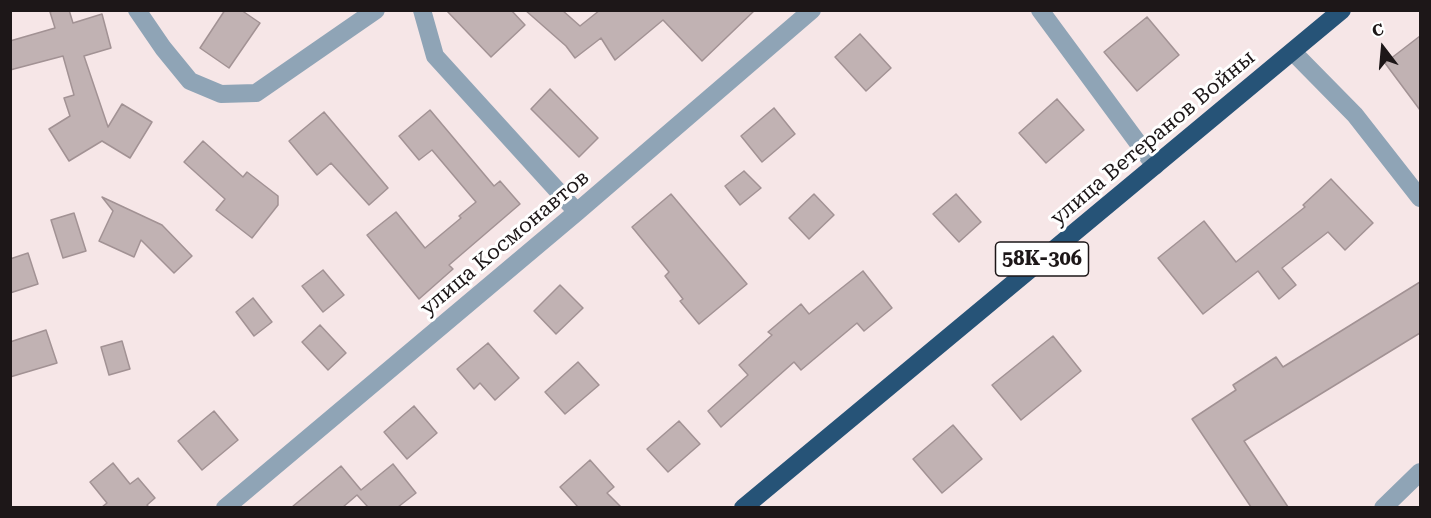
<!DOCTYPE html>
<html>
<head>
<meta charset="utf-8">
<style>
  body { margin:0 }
  #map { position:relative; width:1431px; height:518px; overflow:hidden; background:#f6e6e7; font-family:"Roboto Serif",serif }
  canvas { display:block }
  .frame { position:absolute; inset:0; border:12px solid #1d1718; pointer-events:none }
  .north { position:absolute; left:1353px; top:18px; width:60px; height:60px; -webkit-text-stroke:4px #fff; paint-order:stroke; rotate:344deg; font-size:16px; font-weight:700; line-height:24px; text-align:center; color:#1d1718 }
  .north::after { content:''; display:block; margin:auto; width:21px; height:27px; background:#1d1718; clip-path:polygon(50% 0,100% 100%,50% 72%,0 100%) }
</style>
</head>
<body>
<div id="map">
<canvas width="1431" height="518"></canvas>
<div class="frame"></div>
<div class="north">С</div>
</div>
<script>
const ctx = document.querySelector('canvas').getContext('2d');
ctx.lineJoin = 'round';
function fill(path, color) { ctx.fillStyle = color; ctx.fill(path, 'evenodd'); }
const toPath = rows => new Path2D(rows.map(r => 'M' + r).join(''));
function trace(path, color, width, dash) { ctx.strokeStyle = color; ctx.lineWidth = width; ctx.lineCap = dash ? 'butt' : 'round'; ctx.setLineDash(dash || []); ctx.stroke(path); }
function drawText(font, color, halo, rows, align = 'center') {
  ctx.font = font + ' "Roboto Serif",serif'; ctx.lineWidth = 6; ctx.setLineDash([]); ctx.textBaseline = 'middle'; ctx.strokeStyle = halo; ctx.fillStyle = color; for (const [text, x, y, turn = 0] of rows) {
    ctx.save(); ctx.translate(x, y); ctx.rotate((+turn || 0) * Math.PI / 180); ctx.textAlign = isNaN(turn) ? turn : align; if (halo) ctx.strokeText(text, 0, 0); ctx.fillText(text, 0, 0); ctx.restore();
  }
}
const building = toPath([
  [55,10,69,10,73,23,102,14,111,48,84,56,108,127,122,104,152,122,130,158,102,141,69,161,49,129,70,116,64,98,74,95,63,56,10,70,10,41,55,28,50,12,55,10],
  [225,10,241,10,260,23,229,68,200,48,225,10],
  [446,10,511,10,525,25,491,57,446,10],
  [525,10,562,10,580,26,600,10,755,10,702,61,663,20,615,60,601,38,575,58,566,46,525,10],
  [1147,17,1179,55,1137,91,1104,52,1147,17],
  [860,34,891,68,866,91,835,57,860,34],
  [1420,36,1420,110,1385,63,1420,36],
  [550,89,598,138,579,157,531,109,550,89],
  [1057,99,1084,130,1046,163,1019,133,1057,99],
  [774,108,795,134,762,162,741,136,774,108],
  [430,110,494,186,500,181,520,204,449,265,453,269,419,299,367,235,396,212,425,248,461,218,459,216,476,202,432,150,419,160,399,136,430,110],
  [324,112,388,188,369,205,331,163,317,175,289,141,324,112],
  [203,141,243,177,247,172,278,196,278,205,252,238,216,210,225,199,184,162,203,141],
  [744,171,761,188,740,205,725,186,744,171],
  [1331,179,1373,223,1345,250,1328,232,1282,268,1296,285,1279,299,1258,271,1203,314,1158,258,1204,221,1236,262,1305,207,1303,205,1331,179],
  [671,194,747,284,699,324,680,301,683,299,665,276,669,272,632,227,671,194],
  [814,194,834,215,809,239,789,218,814,194],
  [956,194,981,222,959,242,933,214,956,194],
  [102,197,162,225,192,256,174,273,141,240,134,257,99,241,113,211,102,197],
  [74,213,86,251,63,258,51,220,74,213],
  [28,253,38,284,10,293,10,259,28,253],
  [323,270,344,295,323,312,302,286,323,270],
  [863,271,892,308,864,331,857,323,801,370,794,362,721,427,708,411,748,375,739,365,772,335,768,332,801,304,809,314,863,271],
  [1420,282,1420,333,1244,441,1288,507,1251,507,1192,419,1236,390,1233,385,1276,357,1283,367,1420,282],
  [560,285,583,308,556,334,534,311,560,285],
  [253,298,272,322,254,336,236,312,253,298],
  [320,325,346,353,328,370,302,342,320,325],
  [46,330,57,363,10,377,10,342,46,330],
  [1053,336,1081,371,1021,420,992,385,1053,336],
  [122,341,130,369,109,375,101,347,122,341],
  [488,343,519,378,495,400,480,383,474,389,457,369,488,343],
  [578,362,599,385,565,414,545,392,578,362],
  [414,406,437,433,407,459,384,432,414,406],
  [214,411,238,440,202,470,178,441,214,411],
  [679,421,700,444,668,472,647,449,679,421],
  [953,425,982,459,942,493,913,459,953,425],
  [590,460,614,487,607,493,621,507,578,507,560,487,590,460],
  [113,463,130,484,138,478,155,498,147,505,149,507,102,507,107,503,90,482,113,463],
  [393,464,416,493,398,507,368,507,357,495,343,507,292,507,341,466,361,490,393,464]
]);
const minor = toPath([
  [137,10,163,48,190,81,221,94,256,93,376,10],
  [422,10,435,56,577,212],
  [1040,10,1155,166],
  [1293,52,1355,115,1420,198],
  [225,508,577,212,812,10],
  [1383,508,1420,472]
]);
const highway = toPath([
  [743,508,1342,10]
]);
const shields = [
  [1042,259,93]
];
const shieldNames = [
  ["58К-306",1042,259]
];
const streetNames = [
  ["улица Ветеранов Войны",1153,138,-40],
  ["улица Космонавтов",505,243,-40]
];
fill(building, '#c1b2b3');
trace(building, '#a29294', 1.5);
trace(minor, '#8fa4b6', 18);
trace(highway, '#265377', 18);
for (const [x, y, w] of shields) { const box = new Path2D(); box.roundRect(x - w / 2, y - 17, w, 34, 4.5); ctx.fillStyle = '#fff'; ctx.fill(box); trace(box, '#1d1718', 1.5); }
drawText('bold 20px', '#1d1718', null, shieldNames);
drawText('21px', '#1d1718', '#fff', streetNames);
</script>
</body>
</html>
